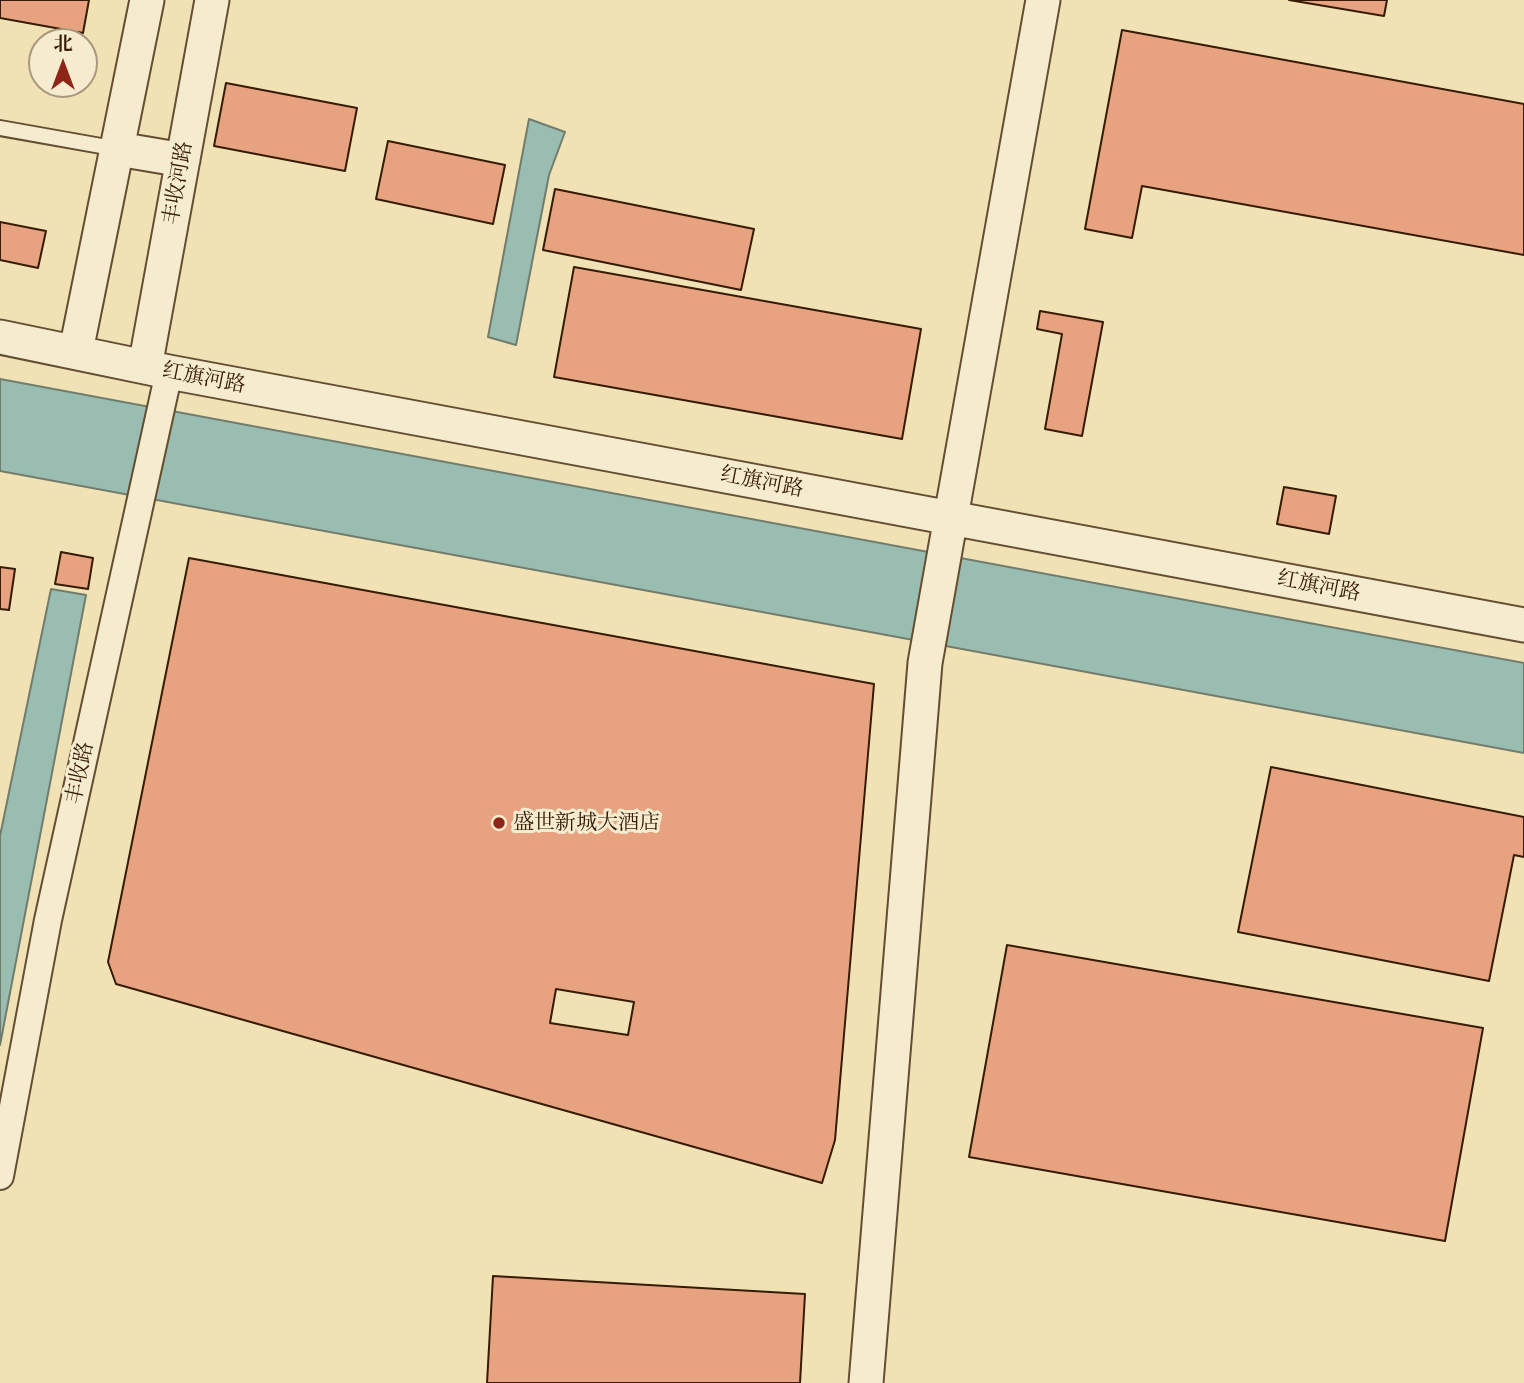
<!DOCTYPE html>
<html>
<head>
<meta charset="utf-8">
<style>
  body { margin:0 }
  #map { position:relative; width:1524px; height:1383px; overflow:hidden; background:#f0e2b5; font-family:"Libre Caslon Text","Noto Serif SC",serif }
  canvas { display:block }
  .north { position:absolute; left:28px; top:28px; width:70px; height:70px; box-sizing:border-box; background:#f5eccf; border:2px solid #a9987e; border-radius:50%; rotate:0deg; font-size:19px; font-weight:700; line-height:28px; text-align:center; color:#361b05 }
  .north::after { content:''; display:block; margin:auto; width:24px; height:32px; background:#8f2418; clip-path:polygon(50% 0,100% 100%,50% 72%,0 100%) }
</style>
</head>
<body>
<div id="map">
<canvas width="1524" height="1383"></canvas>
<div class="north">北</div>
</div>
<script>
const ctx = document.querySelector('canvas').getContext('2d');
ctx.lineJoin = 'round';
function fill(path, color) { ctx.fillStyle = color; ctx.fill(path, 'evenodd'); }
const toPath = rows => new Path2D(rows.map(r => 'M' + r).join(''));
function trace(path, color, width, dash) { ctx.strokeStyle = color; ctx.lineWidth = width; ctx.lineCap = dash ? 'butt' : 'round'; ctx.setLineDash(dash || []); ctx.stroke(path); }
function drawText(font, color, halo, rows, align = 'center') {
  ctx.font = font + ' "Libre Caslon Text","Noto Serif SC",serif'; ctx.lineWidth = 6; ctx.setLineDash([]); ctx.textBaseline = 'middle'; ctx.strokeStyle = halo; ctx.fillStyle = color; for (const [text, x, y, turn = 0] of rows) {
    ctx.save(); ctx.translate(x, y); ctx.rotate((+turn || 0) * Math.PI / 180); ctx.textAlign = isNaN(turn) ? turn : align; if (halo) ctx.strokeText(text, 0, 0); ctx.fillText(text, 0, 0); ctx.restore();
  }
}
const water = toPath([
  [529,119,565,132,549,175,516,345,488,337,529,119],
  [0,379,1524,663,1524,753,0,471,0,379],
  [51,589,86,595,0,1045,0,836,51,589]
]);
const building = toPath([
  [0,0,89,0,83,33,0,18,0,0],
  [1289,0,1387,0,1384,16,1289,0],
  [1122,30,1524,104,1524,255,1142,186,1132,238,1085,229,1122,30],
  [226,83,357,108,345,171,214,146,226,83],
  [388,141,505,165,493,224,376,199,388,141],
  [555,189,754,229,741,290,543,250,555,189],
  [0,222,46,231,38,268,0,260,0,222],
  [574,267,921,329,902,439,554,377,574,267],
  [1040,311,1103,322,1082,436,1045,429,1062,334,1037,329,1040,311],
  [1284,487,1336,496,1329,534,1277,524,1284,487],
  [61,552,93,558,88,589,55,584,61,552],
  [189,558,874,684,835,1140,822,1183,116,984,108,962,189,558],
  [0,567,15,569,9,610,0,609,0,567],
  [1271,767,1524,817,1524,857,1514,855,1489,981,1238,932,1271,767],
  [1007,945,1483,1028,1445,1241,969,1157,1007,945],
  [556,989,634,1002,628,1035,550,1023,556,989],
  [493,1276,805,1294,800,1383,487,1383,493,1276]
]);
const service = toPath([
  [0,128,118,149]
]);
const minor = toPath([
  [0,1176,48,920,169,372]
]);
const tertiary = toPath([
  [118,149,183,160],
  [0,337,169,372,1524,625],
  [76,351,147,0],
  [145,367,212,0],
  [866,1383,925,663,1043,0]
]);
const markers = [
  [499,823,7,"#8f2418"]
];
const streetNames = [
  ["丰收河路",178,183,-80],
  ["红旗河路",204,378,11],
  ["红旗河路",762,482,11],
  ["红旗河路",1319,586,11],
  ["丰收路",80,773,-78]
];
const poiNames = [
  ["盛世新城大酒店",513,823]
];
fill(water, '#9abdb1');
trace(water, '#727c6c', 2);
fill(building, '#e7a280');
trace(building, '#361b05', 2);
trace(service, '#644d31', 18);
trace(minor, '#644d31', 30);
trace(tertiary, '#644d31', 37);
trace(service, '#f5eccf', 14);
trace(minor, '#f5eccf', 26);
trace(tertiary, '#f5eccf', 33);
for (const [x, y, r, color] of markers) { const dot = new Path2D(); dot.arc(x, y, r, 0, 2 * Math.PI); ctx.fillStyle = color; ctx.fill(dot); trace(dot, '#f5eccf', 2.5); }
drawText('21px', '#361b05', '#f5eccf', streetNames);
drawText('21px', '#361b05', '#f5eccf', poiNames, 'left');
</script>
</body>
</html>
